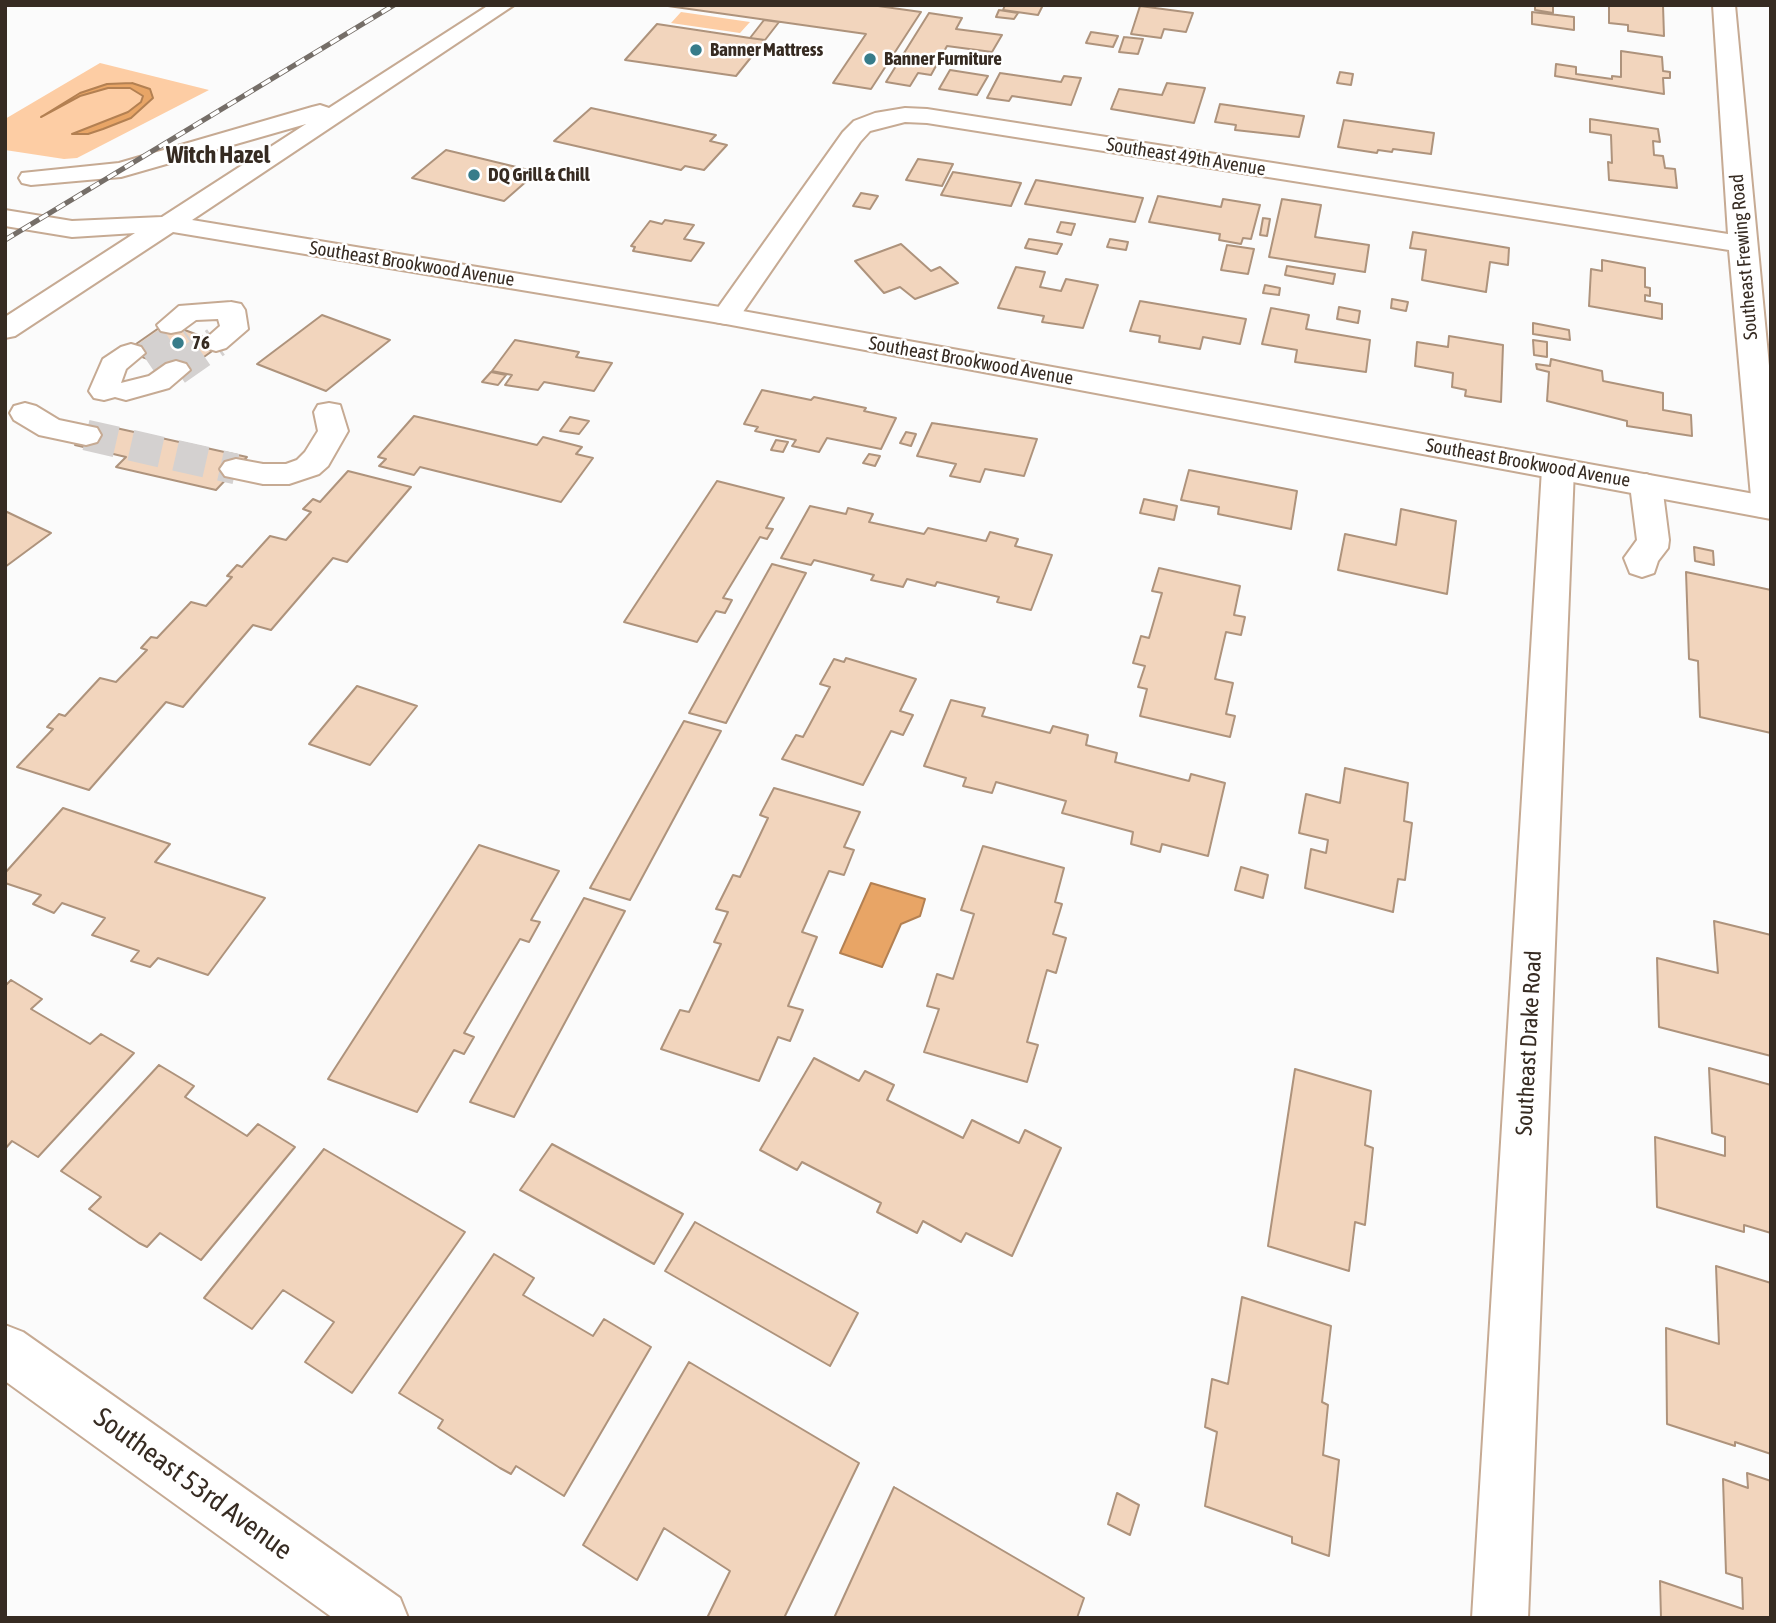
<!DOCTYPE html>
<html>
<head>
<meta charset="utf-8">
<style>
  body { margin:0 }
  #map { position:relative; width:1776px; height:1623px; overflow:hidden; background:#fbfbfb; font-family:"Asap Condensed",sans-serif }
  canvas { display:block }
  .frame { position:absolute; inset:0; border:7px solid #362b22; pointer-events:none }
</style>
</head>
<body>
<div id="map">
<canvas width="1776" height="1623"></canvas>
<div class="frame"></div>
</div>
<script>
const ctx = document.querySelector('canvas').getContext('2d');
ctx.lineJoin = 'round';
function fill(path, color) { ctx.fillStyle = color; ctx.fill(path, 'evenodd'); }
const toPath = rows => new Path2D(rows.map(r => 'M' + r).join(''));
function trace(path, color, width, dash) { ctx.strokeStyle = color; ctx.lineWidth = width; ctx.lineCap = dash ? 'butt' : 'round'; ctx.setLineDash(dash || []); ctx.stroke(path); }
function drawText(font, color, halo, rows, align = 'center') {
  ctx.font = font + ' "Asap Condensed",sans-serif'; ctx.lineWidth = 5; ctx.setLineDash([]); ctx.textBaseline = 'middle'; ctx.strokeStyle = halo; ctx.fillStyle = color; for (const [text, x, y, turn = 0] of rows) {
    ctx.save(); ctx.translate(x, y); ctx.rotate((+turn || 0) * Math.PI / 180); ctx.textAlign = isNaN(turn) ? turn : align; if (halo) ctx.strokeText(text, 0, 0); ctx.fillText(text, 0, 0); ctx.restore();
  }
}
const green = toPath([
  [681,12,750,22,740,33,671,23],
  [100,63,209,90,77,158,64,159,5,150,5,119]
]);
const water = toPath([
  [132,83,150,89,153,98,131,118,103,129,88,134,72,134,128,112,141,102,143,96,130,88,108,88,80,96,41,117,80,93,107,84,132,83],
  [871,883,925,899,920,916,901,924,882,967,840,953,871,883]
]);
const building = toPath([
  [661,5,871,5,921,12,871,89,833,83,866,34,661,5],
  [1005,5,1043,5,1038,15,1003,10,1005,5],
  [1535,5,1553,5,1553,13,1535,10,1535,5],
  [1609,5,1663,5,1664,36,1628,31,1628,25,1609,23,1609,5],
  [1140,6,1193,13,1186,32,1164,29,1161,38,1131,34,1140,6],
  [999,10,1018,13,1014,19,996,17,999,10],
  [1532,12,1574,17,1574,30,1532,24,1532,12],
  [929,13,962,18,956,29,1002,35,992,52,947,46,931,75,918,73,910,86,886,82,929,13],
  [764,20,779,22,765,40,750,38,764,20],
  [657,24,750,38,765,40,736,76,625,60,657,24],
  [1091,32,1118,36,1113,47,1086,43,1091,32],
  [1124,37,1143,39,1138,54,1119,52,1124,37],
  [1621,51,1662,57,1663,71,1670,72,1670,78,1663,78,1664,94,1555,76,1556,64,1576,67,1576,74,1612,79,1612,76,1621,77,1621,51],
  [950,70,988,76,977,95,939,89,950,70],
  [1340,72,1353,74,1351,85,1337,83,1340,72],
  [1000,73,1061,82,1064,76,1081,78,1071,105,1012,96,1009,101,987,98,1000,73],
  [1167,83,1205,88,1194,123,1111,109,1119,89,1162,95,1167,83],
  [1220,104,1304,116,1299,137,1235,130,1236,125,1215,122,1220,104],
  [591,108,716,135,710,141,727,145,704,170,685,166,681,170,554,141,591,108],
  [1590,119,1658,129,1660,142,1653,141,1654,155,1663,156,1665,168,1675,169,1677,188,1609,180,1608,162,1612,163,1611,135,1590,132,1590,119],
  [1344,120,1434,133,1431,154,1393,149,1392,152,1378,150,1377,153,1338,147,1344,120],
  [446,150,537,172,504,201,412,178,446,150],
  [918,159,953,164,942,186,906,180,918,159],
  [953,172,1021,183,1011,206,941,195,953,172],
  [1036,180,1143,198,1135,222,1025,204,1036,180],
  [861,193,878,196,870,209,853,206,861,193],
  [1158,196,1221,207,1223,199,1260,205,1251,239,1243,238,1241,244,1219,240,1220,234,1149,222,1158,196],
  [1282,199,1321,205,1315,237,1369,245,1365,272,1269,257,1282,199],
  [1263,218,1270,219,1267,236,1260,235,1263,218],
  [665,220,694,225,684,239,704,243,691,261,633,251,635,247,631,246,650,221,662,224,665,220],
  [1061,222,1075,224,1071,235,1057,232,1061,222],
  [1413,232,1509,248,1508,265,1490,262,1486,292,1422,280,1426,250,1410,248,1413,232],
  [1029,239,1062,244,1057,254,1025,248,1029,239],
  [1110,239,1128,242,1126,250,1107,247,1110,239],
  [901,244,931,271,940,267,958,283,915,299,900,287,884,293,855,261,901,244],
  [1227,245,1254,249,1248,274,1221,270,1227,245],
  [1602,260,1645,268,1645,287,1650,288,1650,296,1645,295,1645,301,1662,304,1662,319,1589,306,1591,269,1602,271,1602,260],
  [1287,266,1335,274,1333,284,1285,275,1287,266],
  [1016,267,1045,272,1040,287,1061,291,1066,279,1098,285,1083,328,1042,322,1044,316,998,308,1016,267],
  [1265,285,1280,288,1279,295,1263,293,1265,285],
  [1392,299,1408,302,1406,311,1391,308,1392,299],
  [1140,301,1246,319,1240,344,1203,337,1200,349,1159,342,1160,336,1130,331,1140,301],
  [1339,307,1360,311,1358,323,1337,319,1339,307],
  [1271,308,1309,315,1306,329,1370,340,1366,372,1295,362,1297,350,1262,344,1271,308],
  [322,315,390,340,326,391,257,364,322,315],
  [166,323,222,344,183,372,126,351,166,323],
  [1533,323,1569,330,1570,340,1533,334,1533,323],
  [1449,336,1503,345,1501,402,1465,396,1466,390,1452,387,1453,373,1415,366,1417,342,1448,347,1449,336],
  [515,340,579,352,576,357,612,363,594,391,544,382,538,390,505,385,512,375,492,371,515,340],
  [1533,340,1547,342,1547,357,1534,355,1533,340],
  [1551,359,1602,371,1603,381,1663,393,1663,410,1691,415,1692,436,1627,426,1627,421,1547,401,1549,372,1537,369,1536,364,1550,366,1551,359],
  [491,372,506,375,498,385,482,382,491,372],
  [762,390,811,400,814,397,866,408,864,411,896,418,881,449,827,438,819,452,792,446,796,440,755,431,758,427,744,424,762,390],
  [414,416,537,445,543,437,582,447,576,454,593,458,561,502,420,467,414,475,379,466,386,459,378,457,414,416],
  [570,417,589,421,579,434,560,431,570,417],
  [932,423,1037,439,1024,476,985,469,980,482,950,476,956,464,917,456,932,423],
  [98,424,247,457,216,490,116,467,126,457,75,445,98,424],
  [906,432,916,434,911,446,900,443,906,432],
  [776,440,788,442,783,452,771,450,776,440],
  [869,454,880,456,875,466,863,463,869,454],
  [1189,470,1297,491,1291,529,1218,514,1219,507,1181,500,1189,470],
  [348,471,411,487,347,562,333,558,271,630,253,625,183,707,166,702,89,790,17,767,53,729,47,727,59,714,65,716,100,678,116,682,147,650,141,648,151,637,157,638,191,602,206,606,232,577,227,576,237,565,242,567,270,536,286,540,311,512,303,509,313,499,320,502,348,471],
  [717,481,784,498,766,528,773,529,767,539,760,537,723,598,732,600,725,613,716,611,697,642,624,622,717,481],
  [1144,499,1177,506,1174,520,1140,513,1144,499],
  [810,506,846,514,848,508,873,514,869,522,924,534,928,528,986,541,990,532,1018,539,1015,546,1052,555,1031,610,997,602,999,597,937,582,935,586,907,579,903,587,871,580,874,575,814,560,811,565,781,558,810,506],
  [1401,509,1456,521,1447,594,1338,570,1345,534,1396,545,1401,509],
  [5,511,51,533,5,567,5,511],
  [1694,547,1713,551,1714,565,1695,561,1694,547],
  [772,564,806,573,726,723,689,713,772,564],
  [1159,568,1240,586,1234,615,1245,617,1241,635,1226,632,1215,679,1233,683,1226,714,1235,716,1230,737,1140,716,1147,689,1138,687,1145,666,1133,663,1141,636,1149,638,1162,593,1152,591,1159,568],
  [1686,572,1771,590,1771,733,1700,717,1698,661,1689,659,1686,572],
  [846,658,916,679,900,711,913,715,903,735,891,731,863,785,782,759,796,735,803,737,830,687,820,684,834,659,844,662,846,658],
  [357,686,417,706,370,765,309,744,357,686],
  [951,700,985,708,982,716,1050,733,1053,726,1088,735,1086,745,1117,753,1115,762,1189,781,1191,774,1225,783,1208,856,1162,844,1160,852,1131,844,1133,832,1062,813,1066,801,996,782,992,793,963,786,966,778,924,766,951,700],
  [684,721,721,731,630,900,590,888,684,721],
  [1345,768,1408,783,1404,821,1412,823,1405,880,1398,879,1393,912,1305,888,1311,849,1326,853,1328,840,1299,833,1306,794,1340,803,1345,768],
  [774,788,860,812,844,847,854,850,844,875,829,871,802,932,817,937,788,1006,803,1010,790,1041,778,1037,759,1081,661,1049,680,1010,689,1012,721,944,714,942,728,912,716,909,733,875,740,877,768,818,760,815,774,788],
  [63,808,170,844,155,862,265,898,208,975,158,958,150,967,131,961,139,951,92,935,105,918,62,903,54,913,33,904,41,895,5,883,5,873,63,808],
  [479,845,559,871,531,920,540,922,529,942,520,939,464,1033,474,1037,464,1054,454,1050,417,1112,328,1079,479,845],
  [983,846,1064,868,1055,902,1062,904,1053,934,1066,938,1056,973,1047,970,1027,1042,1038,1045,1027,1082,924,1052,939,1009,927,1006,937,974,953,979,974,914,961,910,983,846],
  [1241,867,1268,875,1263,898,1235,890,1241,867],
  [584,898,625,911,514,1117,470,1102,584,898],
  [1714,921,1771,935,1771,1056,1659,1027,1657,958,1718,973,1714,921],
  [11,980,42,999,31,1009,90,1044,101,1034,134,1053,38,1157,12,1141,5,1149,5,986,11,980],
  [814,1058,859,1081,865,1071,894,1085,887,1100,963,1138,972,1120,1019,1143,1025,1130,1061,1148,1012,1256,966,1233,961,1242,923,1221,917,1233,877,1212,881,1203,802,1162,797,1170,760,1150,814,1058],
  [159,1065,194,1086,185,1097,247,1136,258,1124,295,1147,201,1260,160,1233,147,1247,139,1243,89,1209,101,1197,61,1171,159,1065],
  [1709,1068,1771,1085,1771,1233,1744,1225,1744,1232,1657,1207,1655,1137,1725,1156,1725,1137,1712,1133,1709,1068],
  [1295,1069,1371,1091,1365,1145,1373,1148,1365,1225,1355,1222,1349,1271,1268,1246,1295,1069],
  [552,1144,683,1214,654,1264,520,1190,552,1144],
  [324,1149,465,1232,352,1393,305,1362,334,1322,283,1290,252,1329,204,1298,324,1149],
  [695,1222,858,1313,830,1366,665,1271,695,1222],
  [494,1254,534,1278,523,1295,593,1336,604,1319,651,1347,564,1496,516,1466,511,1474,500,1468,438,1428,443,1420,399,1393,494,1254],
  [1716,1266,1771,1283,1771,1454,1735,1442,1735,1446,1667,1424,1666,1328,1719,1344,1716,1266],
  [1242,1297,1331,1326,1322,1402,1328,1405,1323,1455,1339,1460,1329,1556,1292,1543,1292,1537,1205,1506,1217,1432,1205,1427,1212,1379,1228,1384,1242,1297],
  [689,1362,859,1463,784,1618,707,1618,730,1571,664,1528,637,1580,583,1545,689,1362],
  [1747,1473,1771,1481,1771,1618,1661,1618,1660,1581,1743,1609,1742,1578,1726,1573,1723,1479,1748,1488,1747,1473],
  [894,1487,1084,1598,1077,1618,834,1618,894,1487],
  [1117,1493,1139,1505,1130,1535,1108,1524,1117,1493]
]);
const minorTunnel = toPath([
  [145,358,185,331],
  [176,370,216,342],
  [86,435,236,469]
]);
const minor = toPath([
  [1713,5,1735,5,1771,387,1771,518,1757,516,1752,508,1729,250,927,123,905,122,870,131,860,142,736,322,726,324,716,322,712,316,843,132,854,121,875,113,905,108,927,109,1728,234,1713,5],
  [231,302,241,304,245,310,248,329,226,348,216,351,206,348,202,342,220,326,218,319,196,320,181,331,171,333,161,331,157,325,179,306,231,302],
  [131,344,141,347,145,353,126,369,121,383,149,376,166,364,176,361,186,364,190,370,169,388,126,400,115,397,104,400,94,398,89,391,103,359,121,347,131,344],
  [25,403,36,406,59,420,97,428,101,435,97,442,86,445,39,435,14,420,10,413,14,406,25,403],
  [329,403,340,405,348,431,328,466,319,474,289,484,263,484,225,476,220,469,225,462,236,459,263,464,286,464,297,460,305,452,318,431,314,412,318,405,329,403],
  [1558,459,1569,462,1574,469,1528,1618,1472,1618,1542,469,1547,462,1558,459],
  [1646,474,1657,478,1662,485,1669,540,1668,548,1658,561,1654,573,1642,577,1630,573,1624,558,1637,540,1630,485,1635,478,1646,474],
  [5,1325,23,1332,400,1598,408,1618,333,1618,5,1381,5,1325]
]);
const major = toPath([
  [489,5,514,5,192,220,726,308,1771,497,1771,519,726,324,173,232,15,336,5,338,5,317,135,233,72,237,5,226,5,210,72,221,162,217,306,124,121,177,31,185,22,183,19,178,22,173,119,163,312,107,320,105,329,108,489,5]
]);
const rail = toPath([
  [5,240,394,5]
]);
const markers = [
  [696,50,7,"#377c8a"],
  [870,59,7,"#377c8a"],
  [474,175,7,"#377c8a"],
  [178,343,7,"#377c8a"]
];
const farPoinames = [
  ["Banner Mattress",710,50],
  ["Banner Furniture",884,59],
  ["DQ Grill & Chill",488,175],
  ["76",192,343]
];
const farStreetnames = [
  ["Southeast 49th Avenue",1186,157,9],
  ["Southeast Frewing Road",1744,257,-95],
  ["Southeast Brookwood Avenue",412,264,9],
  ["Southeast Brookwood Avenue",971,361,10],
  ["Southeast Brookwood Avenue",1528,463,10]
];
const streetNames = [
  ["Southeast Drake Road",1529,1043,-87]
];
const farDistrictnames = [
  ["Witch Hazel",218,155]
];
const nearStreetnames = [
  ["Southeast 53rd Avenue",193,1484,36]
];
fill(green, '#fdcda4');
fill(water, '#e8a566');
trace(water, '#b38052', 2);
fill(building, '#f2d5bd');
trace(building, '#ae937c', 2);
trace(minorTunnel, '#d4d1d0', 31, [31, 15]);
trace(minor, '#c6aa93', 4);
trace(major, '#c6aa93', 4);
fill(minor, '#fff');
fill(major, '#fff');
trace(rail, '#756e68', 5);
trace(rail, '#fff', 3.5, [10]);
for (const [x, y, r, color] of markers) { const dot = new Path2D(); dot.arc(x, y, r, 0, 2 * Math.PI); ctx.fillStyle = color; ctx.fill(dot); trace(dot, '#fff', 2.5); }
drawText('bold 19px', '#362b22', '#fff', farPoinames, 'left');
drawText('19px', '#362b22', '#fff', farStreetnames);
drawText('23px', '#362b22', '#fff', streetNames);
drawText('bold 24px', '#362b22', '#fff', farDistrictnames);
drawText('28px', '#362b22', '#fff', nearStreetnames);
</script>
</body>
</html>
